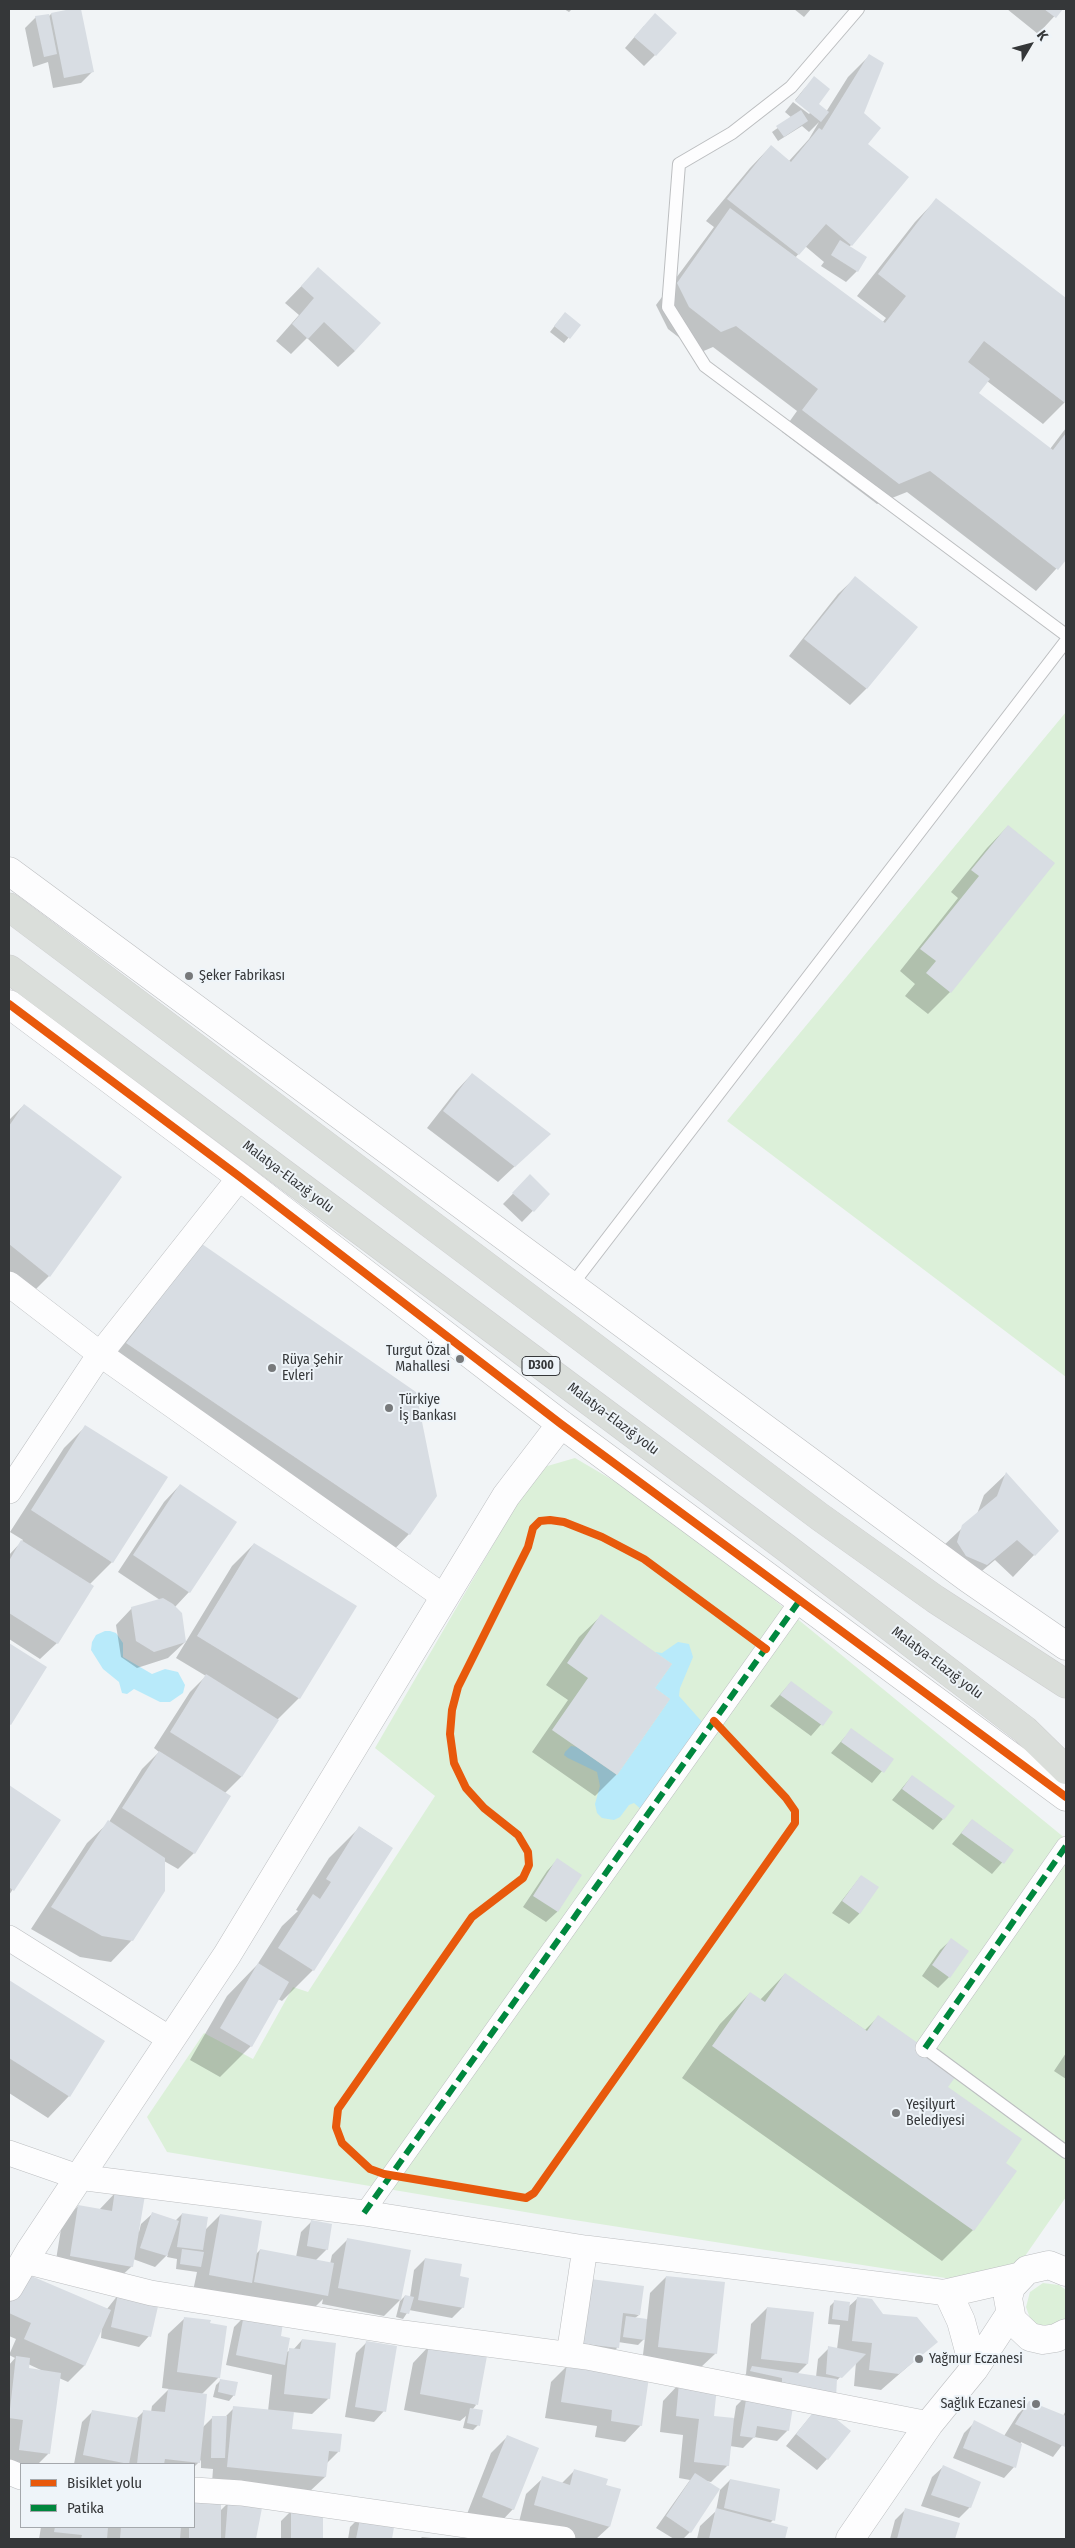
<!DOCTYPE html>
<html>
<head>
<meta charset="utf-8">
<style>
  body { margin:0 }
  #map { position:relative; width:1075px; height:2548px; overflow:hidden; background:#f1f4f6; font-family:"Fira Sans Condensed",sans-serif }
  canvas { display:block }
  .frame { position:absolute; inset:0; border:10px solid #353739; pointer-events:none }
  .legend { position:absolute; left:20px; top:2463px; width:175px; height:65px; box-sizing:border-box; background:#eef4f9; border:1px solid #a4a8ac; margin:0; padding:6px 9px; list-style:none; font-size:15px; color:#353739 }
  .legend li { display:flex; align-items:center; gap:10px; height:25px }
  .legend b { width:25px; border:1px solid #a4a8ac }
  .north { position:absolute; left:1005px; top:20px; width:50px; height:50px; -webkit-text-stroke:4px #eef4f9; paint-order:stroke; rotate:53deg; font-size:14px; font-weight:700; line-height:20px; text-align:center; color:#353739 }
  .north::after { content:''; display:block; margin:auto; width:18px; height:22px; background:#353739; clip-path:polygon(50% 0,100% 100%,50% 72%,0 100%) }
</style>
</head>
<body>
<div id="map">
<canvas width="1075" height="2548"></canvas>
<div class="frame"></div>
<ul class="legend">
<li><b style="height:6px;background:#e8590c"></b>Bisiklet yolu</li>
<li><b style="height:6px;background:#00873e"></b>Patika</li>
</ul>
<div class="north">K</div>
</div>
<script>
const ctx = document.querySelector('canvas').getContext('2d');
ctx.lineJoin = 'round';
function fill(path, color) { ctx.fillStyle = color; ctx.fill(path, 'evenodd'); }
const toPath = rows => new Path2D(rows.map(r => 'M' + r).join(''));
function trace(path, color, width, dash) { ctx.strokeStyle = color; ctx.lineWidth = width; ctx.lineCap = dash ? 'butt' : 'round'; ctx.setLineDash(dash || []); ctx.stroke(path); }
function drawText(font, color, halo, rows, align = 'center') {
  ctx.font = font + ' "Fira Sans Condensed",sans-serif'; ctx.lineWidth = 4; ctx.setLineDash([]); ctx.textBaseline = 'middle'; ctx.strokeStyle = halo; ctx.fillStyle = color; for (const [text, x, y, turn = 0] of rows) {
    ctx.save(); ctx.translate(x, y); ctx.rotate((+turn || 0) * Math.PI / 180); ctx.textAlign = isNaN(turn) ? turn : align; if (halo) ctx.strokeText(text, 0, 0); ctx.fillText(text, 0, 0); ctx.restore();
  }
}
const green = toPath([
  [1066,712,1066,1377,727,1121],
  [575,1458,667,1512,1066,1839,1066,2197,1016,2269,984,2284,555,2217,167,2152,147,2117,204,2033,253,2059,293,1987,308,1992,435,1796,375,1748,526,1488,544,1467],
  [1043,2283,1059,2285,1066,2290,1066,2322,1043,2329,1031,2321,1026,2307,1030,2292]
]);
const water = toPath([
  [110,1631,116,1633,123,1643,123,1657,152,1674,165,1669,178,1672,185,1685,183,1693,170,1702,160,1702,134,1689,127,1694,122,1693,119,1682,103,1669,91,1650,92,1642,96,1635,105,1631],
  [678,1642,689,1644,693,1657,680,1688,679,1696,704,1724,643,1811,634,1803,629,1805,620,1817,614,1820,602,1818,597,1813,595,1804,600,1786,597,1772,568,1758,564,1755,565,1752,571,1746,577,1747,617,1775,670,1699,655,1688,672,1664,655,1652,662,1653]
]);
const shadow = toPath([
  [80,9,92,72,81,83,53,88,48,62,33,67,25,28,36,17,48,17,51,14],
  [564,9,572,9,569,12],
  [794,9,811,9,804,17],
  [1007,9,1061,9,1038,34],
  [644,26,655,55,644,66,625,48],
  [869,56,862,114,866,144,851,245,849,247,857,271,846,282,821,266,824,262,805,246,795,258,882,323,886,318,857,296,915,222,936,200,1066,300,1066,400,1064,403,1043,424,987,381,977,393,1050,449,1066,428,1066,558,1036,591,907,492,877,504,782,432,797,411,713,347,699,353,668,329,656,305,714,227,706,221,750,168,771,146,789,161,809,139,819,122,809,132,802,126,778,141,772,132,792,118,785,112,793,102,809,114,811,112,795,100,804,89,814,78,817,104,826,112,848,77],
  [318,269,355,351,338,367,307,338,291,354,276,341,299,315,285,303],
  [560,319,579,325,564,343,550,332],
  [855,578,916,627,866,689,850,705,789,656,838,594],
  [1008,826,1054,863,950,992,928,1014,905,996,915,984,900,971,958,898,951,892,987,848],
  [472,1074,549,1134,498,1182,427,1128,456,1091],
  [24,1105,49,1276,28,1297,9,1283,9,1120],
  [530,1176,549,1194,522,1222,503,1204],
  [181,1268,409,1534,388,1556,106,1365],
  [86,1426,112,1562,89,1585,57,1643,40,1659,9,1639,9,1555,23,1540,10,1532,64,1448],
  [1006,1474,1057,1531,1013,1577,995,1560,964,1586,941,1548,977,1514,984,1495],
  [180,1485,189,1592,175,1607,185,1642,168,1658,137,1668,121,1657,116,1625,132,1608,160,1600,118,1572,164,1502],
  [254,1544,299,1698,277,1720,241,1777,224,1794,194,1853,178,1869,164,1861,132,1940,111,1962,80,1957,31,1929,87,1843,109,1822,142,1769,159,1752,154,1748,190,1692,206,1676,176,1658,232,1566],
  [601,1616,653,1688,669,1699,616,1775,595,1796,532,1752,568,1700,546,1685,579,1637],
  [9,1645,45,1668,9,1726],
  [791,1682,831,1713,811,1736,770,1706],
  [851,1730,892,1759,872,1783,831,1753],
  [912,1776,943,1819,933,1830,892,1800],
  [9,1786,60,1820,9,1895],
  [972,1820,1013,1850,992,1874,952,1844],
  [360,1827,392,1848,313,1970,282,2001,278,1999,251,2046,220,2077,190,2060,227,1996,257,1965,282,1926,298,1911,296,1910,329,1858],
  [557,1860,581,1875,557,1912,546,1922,523,1907,547,1871],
  [861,1876,877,1888,859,1914,849,1924,832,1913],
  [951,1940,949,1977,938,1988,922,1976,940,1950],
  [785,1974,865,2030,878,2017,946,2087,1004,2164,973,2230,942,2261,682,2078,720,2024,750,1993,760,2000],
  [9,1982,104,2041,69,2096,48,2118,9,2093],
  [1066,2053,1066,2079,1054,2071],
  [116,2192,139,2232,141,2224,152,2214,175,2221,182,2214,205,2230,220,2215,255,2255,260,2250,296,2257,301,2232,312,2221,327,2249,315,2261,330,2264,332,2255,348,2239,400,2300,384,2316,322,2304,323,2299,310,2312,238,2298,239,2294,234,2299,193,2291,197,2272,176,2269,177,2259,167,2257,168,2254,155,2267,133,2259,132,2266,115,2282,54,2272,62,2223,78,2206,99,2210],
  [425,2259,458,2277,463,2307,452,2318,409,2310,403,2319,396,2317,400,2301,405,2296,410,2297,414,2270],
  [666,2277,716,2353,699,2369,642,2363,645,2338,638,2345,618,2342,617,2348,601,2364,559,2359,568,2296,639,2315,635,2318,647,2320,650,2293],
  [9,2286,107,2309,118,2295,149,2336,139,2347,101,2338,102,2326,84,2366,68,2382,59,2378,49,2453,38,2464,9,2466,9,2365,15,2358,9,2355,16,2339,9,2336],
  [28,2364,43,2371,27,2369],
  [858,2298,883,2315,936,2342,881,2390,854,2386,856,2362,835,2382,827,2459,817,2470,786,2446,818,2407,792,2404,788,2430,777,2441,754,2437,743,2448,730,2446,728,2465,711,2482,706,2481,690,2532,683,2539,674,2539,656,2528,690,2480,679,2478,683,2435,660,2432,663,2401,679,2384,713,2417,734,2419,736,2406,747,2395,742,2378,746,2374,751,2324,767,2308,807,2364,797,2374,816,2377,818,2359,829,2348,837,2349,840,2325,828,2324,830,2306,835,2301,848,2307],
  [245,2316,279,2337,286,2352,293,2350,302,2340,329,2398,312,2414,292,2412,291,2431,339,2451,326,2464,325,2477,308,2493,212,2483,213,2469,201,2468,201,2460,194,2467,194,2464,74,2464,82,2422,93,2411,136,2419,144,2411,151,2412,152,2406,169,2389,162,2388,168,2334,185,2318,219,2377,202,2394,202,2428,213,2417,224,2418,234,2408,268,2411,272,2375,226,2365,234,2327],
  [367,2342,384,2411,374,2422,345,2417,356,2353],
  [429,2346,476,2405,472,2410,478,2425,473,2430,463,2428,466,2416,460,2421,404,2410,413,2363],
  [567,2366,641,2425,625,2442,595,2437,597,2426,545,2418,551,2382],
  [221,2380,234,2395,229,2401,213,2397,216,2385],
  [1029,2403,1063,2416,1066,2410,1066,2440,1053,2457,1021,2442,1014,2467,1004,2478,953,2458,964,2433,975,2422,1004,2436,1018,2414],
  [507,2437,513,2509,497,2526,467,2514,491,2453],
  [943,2467,970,2507,959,2518,921,2506,932,2477],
  [574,2471,605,2485,619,2490,609,2527,596,2539,579,2539,519,2522,526,2494,543,2478,562,2483],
  [730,2480,773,2520,770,2523,786,2528,783,2539,697,2539,700,2526,716,2511,720,2490],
  [194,2501,220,2511,228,2503,260,2509,255,2539,39,2539,41,2527,194,2527],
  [906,2509,959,2524,953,2539,890,2539,895,2520],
  [292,2510,322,2510,322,2539,281,2539,281,2521],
  [361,2516,393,2522,390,2539,348,2539,350,2527],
  [422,2537,442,2539,420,2539]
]);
const building = toPath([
  [71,9,81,9,94,72,64,78,51,13],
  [1044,9,1063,9,1056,18],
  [655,13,677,33,656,56,634,37],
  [49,14,57,54,44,57,35,16],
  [869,54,884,63,864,113,881,128,868,144,909,177,852,246,826,224,799,255,727,199,771,145,791,162,819,128,822,130],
  [814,76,830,89,819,104,829,112,821,122,795,101],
  [801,110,808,121,784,137,776,126],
  [936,198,1066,298,1065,403,984,341,968,362,990,379,979,393,1053,450,1066,433,1066,560,1058,570,930,471,899,484,802,410,818,389,736,326,721,332,689,307,677,283,730,208,885,323,906,296,878,274],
  [840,240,867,257,858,272,831,255],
  [318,267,381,323,355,351,324,322,308,339,292,324,314,298,301,286],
  [565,312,581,325,570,339,554,326],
  [855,576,918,627,867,689,804,639],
  [1008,825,1055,863,951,993,926,973,936,961,920,949,979,876,971,870],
  [472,1073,551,1134,515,1167,443,1111],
  [24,1104,122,1177,50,1277,9,1244,9,1126],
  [530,1174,550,1194,534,1212,512,1193],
  [202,1244,416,1392,437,1496,410,1535,126,1343],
  [85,1425,168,1477,113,1563,31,1510],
  [1006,1472,1059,1531,1035,1556,1017,1540,987,1565,966,1556,957,1542,962,1525,997,1496],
  [180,1484,237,1522,190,1593,133,1555],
  [21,1540,94,1586,58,1644,9,1613,9,1561],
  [254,1543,357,1606,300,1699,197,1636],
  [163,1598,173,1604,182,1613,186,1642,154,1652,136,1641,131,1607],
  [601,1614,672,1664,655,1688,670,1699,617,1775,552,1730,588,1678,567,1663],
  [9,1643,47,1667,11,1725,9,1724],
  [206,1674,279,1720,242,1777,170,1732],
  [791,1681,833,1712,823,1726,780,1695],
  [851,1728,894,1759,884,1773,841,1742],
  [159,1751,231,1796,195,1854,122,1808],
  [912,1775,955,1806,944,1820,902,1789],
  [9,1785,61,1820,14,1891,9,1887],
  [972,1819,1014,1850,1004,1864,961,1833],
  [108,1820,165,1858,165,1891,133,1941,102,1936,51,1907],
  [359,1826,393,1848,314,1971,278,1948,313,1894,320,1899,331,1882,326,1879],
  [557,1858,582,1875,558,1912,533,1896],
  [861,1875,879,1887,860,1914,842,1901],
  [951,1938,969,1951,950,1978,932,1965],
  [258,1963,289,1982,252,2047,220,2028],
  [785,1973,867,2031,878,2015,959,2072,948,2087,1022,2139,1006,2163,1017,2171,974,2231,712,2046,750,1992,765,2002],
  [9,1980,105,2041,70,2097,9,2058],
  [115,2190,145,2195,133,2267,70,2256,78,2205,112,2211],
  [152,2212,179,2221,167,2256,140,2248],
  [182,2213,208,2217,203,2250,177,2247],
  [220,2214,262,2221,252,2283,209,2275],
  [311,2220,332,2224,328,2250,307,2246],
  [347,2238,411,2250,401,2300,338,2288],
  [182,2249,204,2252,201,2267,180,2264],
  [260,2249,334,2263,328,2296,254,2282],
  [425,2258,462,2264,460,2276,469,2278,464,2308,418,2300],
  [22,2272,111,2310,85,2366,24,2339,31,2323,9,2313,9,2300],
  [666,2276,725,2282,717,2354,658,2347],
  [583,2278,644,2286,640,2315,623,2313,619,2348,575,2343],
  [118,2294,159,2302,151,2337,111,2327],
  [405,2295,414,2297,409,2314,400,2312],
  [857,2297,872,2299,883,2314,917,2317,938,2342,899,2374,869,2370,872,2343,852,2341],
  [834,2300,850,2302,848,2321,832,2319],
  [767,2307,814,2312,808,2364,761,2359],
  [244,2315,283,2323,281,2336,290,2338,285,2365,236,2355],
  [626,2316,647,2319,645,2340,623,2337],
  [184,2317,211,2320,210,2323,227,2326,220,2378,177,2372],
  [302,2339,336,2343,330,2399,284,2394,289,2348,300,2349],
  [366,2341,397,2346,386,2412,355,2407],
  [429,2345,487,2356,478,2405,420,2394],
  [828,2346,866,2354,842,2378,826,2374],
  [16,2356,30,2358,29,2368,61,2373,50,2454,19,2450,23,2420,9,2418],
  [567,2364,649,2377,642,2426,611,2421,612,2410,561,2402],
  [752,2366,837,2379,836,2398,782,2391,782,2378,750,2371],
  [220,2379,238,2382,235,2396,218,2392],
  [679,2383,717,2387,714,2416,734,2418,729,2466,694,2462,699,2419,676,2416],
  [168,2389,207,2394,200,2463,165,2459,164,2464,137,2464,143,2410,165,2412],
  [747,2394,794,2401,789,2431,757,2426,755,2438,740,2436],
  [1029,2401,1066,2416,1065,2447,1015,2424],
  [819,2405,851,2431,828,2460,796,2434],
  [233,2406,294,2412,292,2429,342,2434,340,2452,329,2451,326,2477,227,2467],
  [470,2408,483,2410,480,2426,467,2423],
  [92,2410,138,2418,129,2464,83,2455],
  [212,2416,227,2416,225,2458,211,2458],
  [974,2420,1022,2444,1016,2468,963,2448],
  [507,2435,539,2448,514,2510,482,2497],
  [943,2465,981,2482,971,2508,931,2495],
  [574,2469,608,2479,606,2485,621,2489,610,2527,534,2505,542,2476,570,2485],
  [695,2473,720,2489,691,2533,666,2516],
  [730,2479,780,2489,775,2521,724,2508],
  [194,2500,221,2500,221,2539,189,2539,189,2527,194,2527],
  [228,2501,262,2508,256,2539,225,2539],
  [716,2508,788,2527,785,2539,709,2539],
  [905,2508,960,2523,955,2539,897,2539],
  [291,2509,323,2509,323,2539,291,2539],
  [361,2514,395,2521,392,2539,356,2539],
  [55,2527,108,2527,107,2539,81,2539,82,2535,54,2532],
  [121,2527,181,2527,180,2539,120,2539]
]);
const service = toPath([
  [858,9,791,87,732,133,679,164,668,307,705,366,1066,635],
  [571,1286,1066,641],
  [925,2048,1066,2152]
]);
const pedestrian = toPath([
  [925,2048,1066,1846],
  [364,2213,800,1600]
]);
const minor = toPath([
  [9,1284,100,1354,444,1597],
  [9,1491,100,1354,240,1177],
  [9,1938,170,2039],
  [9,2153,78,2177,364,2213,585,2248,948,2293],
  [24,2261,151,2293,403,2333,587,2357,929,2424],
  [569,2355,585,2248],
  [9,2472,21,2477],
  [194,2490,241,2493,563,2539]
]);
const tertiary = toPath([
  [9,871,969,1579,1066,1646],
  [9,1004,240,1177,561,1424,1066,1797],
  [1066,2272,1049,2265,1027,2270,1011,2287,1008,2298,1012,2320,1030,2337,1043,2340,1056,2338,1066,2333],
  [9,2287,30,2251,227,1955,506,1496,561,1424],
  [948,2293,961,2321,974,2369],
  [948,2293,1018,2277],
  [850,2539,929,2424,974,2369,1010,2314]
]);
const trunk = toPath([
  [9,907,820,1517,935,1599,1066,1684],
  [9,969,785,1547,1025,1730,1066,1770]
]);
const quiet = toPath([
  [925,2048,1066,1846],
  [364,2213,800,1600]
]);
const cycleway = toPath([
  [9,1004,240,1177,561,1424,1066,1797],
  [714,1721,786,1798,795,1811,795,1823,534,2193,526,2198,384,2174,370,2169,342,2143,336,2127,338,2109,472,1917,523,1878,529,1865,528,1852,518,1835,484,1808,466,1788,454,1763,450,1734,452,1710,458,1687,528,1547,533,1528,540,1521,550,1520,564,1522,602,1537,644,1559,766,1649]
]);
const markers = [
  [189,976,5,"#77797b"],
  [460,1359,5,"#77797b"],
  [272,1368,5,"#77797b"],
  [389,1408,5,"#77797b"],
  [896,2113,5,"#77797b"],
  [919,2359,5,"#77797b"],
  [1036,2404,5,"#77797b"]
];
const shields = [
  [541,1366,38]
];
const shieldNames = [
  ["D300",541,1366]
];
const poiNames = [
  ["Şeker Fabrikası",199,976],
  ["Turgut Özal",450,1351,"right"],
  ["Mahallesi",450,1367,"right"],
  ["Rüya Şehir",282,1360],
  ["Evleri",282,1376],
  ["Türkiye",399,1400],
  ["İş Bankası",399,1416],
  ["Yeşilyurt",906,2105],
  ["Belediyesi",906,2121],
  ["Yağmur Eczanesi",929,2359],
  ["Sağlık Eczanesi",1026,2404,"right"]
];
const streetNames = [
  ["Malatya-Elazığ yolu",288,1177,37],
  ["Malatya-Elazığ yolu",613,1419,37],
  ["Malatya-Elazığ yolu",937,1663,37]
];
fill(green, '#dcf0d9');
fill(water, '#b8eafa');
fill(shadow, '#0003');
fill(building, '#d8dde3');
trace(service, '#bcbec0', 14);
trace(pedestrian, '#bcbec0', 20);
trace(minor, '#bcbec0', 26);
trace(tertiary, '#bcbec0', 29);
trace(trunk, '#cecfd0', 29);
trace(service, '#fdfdfe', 12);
trace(pedestrian, '#fdfdfe', 19);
trace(minor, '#fdfdfe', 25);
trace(tertiary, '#fdfdfe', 28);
trace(trunk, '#dadeda', 28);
trace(quiet, '#00873e', 6, [12, 6]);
trace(cycleway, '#e8590c', 8);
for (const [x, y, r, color] of markers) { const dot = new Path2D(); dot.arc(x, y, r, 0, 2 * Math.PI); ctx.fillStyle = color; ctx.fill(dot); trace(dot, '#eef4f9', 2); }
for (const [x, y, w] of shields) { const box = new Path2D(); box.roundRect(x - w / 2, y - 9.5, w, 19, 4); ctx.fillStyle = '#eef4f9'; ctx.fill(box); trace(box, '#353739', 1); }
drawText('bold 12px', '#353739', null, shieldNames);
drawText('14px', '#353739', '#eef4f9', poiNames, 'left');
drawText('14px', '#353739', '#eef4f9', streetNames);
</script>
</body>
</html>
